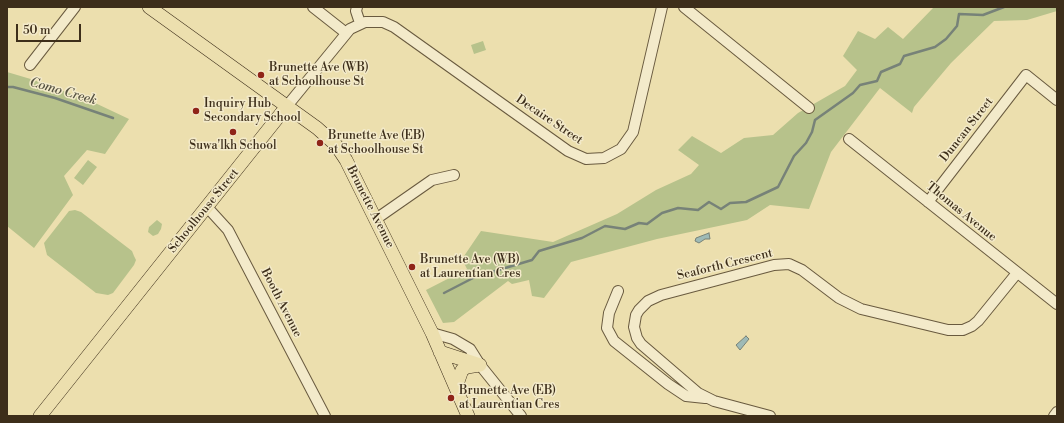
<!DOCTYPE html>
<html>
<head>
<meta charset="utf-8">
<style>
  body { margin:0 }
  #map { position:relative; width:1064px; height:423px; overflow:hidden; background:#ecdfae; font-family:"Libre Bodoni",serif }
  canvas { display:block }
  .frame { position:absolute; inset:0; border:8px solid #3d2e1a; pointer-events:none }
  .scale { position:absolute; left:16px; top:24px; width:65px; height:18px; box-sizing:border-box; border:2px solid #3d2e1a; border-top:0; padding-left:5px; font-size:12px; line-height:14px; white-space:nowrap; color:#3d2e1a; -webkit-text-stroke:3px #f3eaca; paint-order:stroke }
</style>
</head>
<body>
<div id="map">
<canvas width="1064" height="423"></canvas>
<div class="frame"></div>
<div class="scale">50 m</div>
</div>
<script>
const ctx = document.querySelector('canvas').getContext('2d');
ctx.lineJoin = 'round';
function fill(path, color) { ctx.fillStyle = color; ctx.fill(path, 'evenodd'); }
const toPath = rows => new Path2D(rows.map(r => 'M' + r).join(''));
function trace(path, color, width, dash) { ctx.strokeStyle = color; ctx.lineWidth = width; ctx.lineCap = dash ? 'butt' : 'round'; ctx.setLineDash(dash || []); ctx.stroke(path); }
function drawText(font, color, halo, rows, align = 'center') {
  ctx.font = font + ' "Libre Bodoni",serif'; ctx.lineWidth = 3; ctx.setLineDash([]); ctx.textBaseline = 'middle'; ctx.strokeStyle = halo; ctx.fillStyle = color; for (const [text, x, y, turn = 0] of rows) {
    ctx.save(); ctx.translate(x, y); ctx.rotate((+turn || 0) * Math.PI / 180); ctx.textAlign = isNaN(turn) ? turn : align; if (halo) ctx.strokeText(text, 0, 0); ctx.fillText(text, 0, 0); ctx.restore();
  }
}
const green = toPath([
  [934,7,1057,7,1057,11,1027,20,994,21,951,63,914,107,912,113,880,88,831,152,809,209,770,205,747,220,657,239,571,262,544,298,532,296,529,280,512,284,508,281,454,322,443,323,426,290,467,269,462,259,481,231,553,242,617,214,656,190,691,174,699,165,678,150,692,136,721,153,744,138,773,135,798,113,845,86,857,70,843,56,858,31,875,39,888,27,903,39],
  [483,41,486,50,474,54,471,45],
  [7,72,34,80,93,102,129,119,105,154,87,150,64,176,73,195,34,248,7,226],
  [88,160,97,167,83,185,74,178],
  [75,210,81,212,132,251,134,256,136,260,134,265,113,293,108,295,96,293,47,255,44,243,69,211],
  [157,220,162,224,161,229,158,234,153,236,148,232,149,227]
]);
const water = toPath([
  [709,233,710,239,705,239,699,243,695,241,696,238,709,233],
  [746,336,749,339,740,350,736,345,746,336]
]);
const stream = toPath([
  [7,87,13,87,55,98,113,118],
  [444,293,475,277,532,260,539,251,582,238,605,226,625,229,639,223,647,224,662,213,678,208,698,210,709,202,721,209,730,203,746,202,778,187,794,156,806,143,812,132,815,120,853,93,860,85,877,81,881,72,900,64,904,56,935,47,946,39,957,26,959,14,983,15,1004,7]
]);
const minor = toPath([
  [313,7,346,33],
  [357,7,356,11,360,23],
  [684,7,809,108],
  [30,65,75,7],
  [287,106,350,29,365,22,383,22,394,27,568,151,586,159,604,158,621,149,633,132,662,7],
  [849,139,1057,304],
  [928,202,1026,75,1057,100],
  [207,207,228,230,325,416],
  [376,219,432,180,454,175],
  [618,291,609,313,607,328,614,341,668,384,686,396,705,398],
  [432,333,453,339,470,349,480,365,521,416],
  [770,416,714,401,698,393,641,344,637,338,634,327,636,315,639,310,648,301,661,295,774,265,789,264,802,270,839,298,861,309,948,330,963,330,972,326,978,321,1017,273],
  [1054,416,1057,412]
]);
const major = toPath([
  [149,7,317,128,336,145,346,160,432,333,468,416],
  [440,352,480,365],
  [456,387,462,370,467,367,480,365],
  [40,416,287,106]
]);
const markers = [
  [261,75,4,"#8f2418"],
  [196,111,4,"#8f2418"],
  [233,132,4,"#8f2418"],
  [320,143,4,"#8f2418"],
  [412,267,4,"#8f2418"],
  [451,398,4,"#8f2418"]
];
const poiNames = [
  ["Brunette Ave (WB)",269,68],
  ["at Schoolhouse St",269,82],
  ["Inquiry Hub",204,104],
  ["Secondary School",204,118],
  ["Brunette Ave (EB)",328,136],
  ["at Schoolhouse St",328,150],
  ["Suwa'lkh School",233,146,"center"],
  ["Brunette Ave (WB)",420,260],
  ["at Laurentian Cres",420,274],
  ["Brunette Ave (EB)",459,391],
  ["at Laurentian Cres",459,405]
];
const streetNames = [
  ["Decaire Street",549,120,34],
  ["Duncan Street",967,130,-52],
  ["Brunette Avenue",370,207,63],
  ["Schoolhouse Street",204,211,-51],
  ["Thomas Avenue",961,212,39],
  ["Seaforth Crescent",725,265,-14],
  ["Booth Avenue",281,303,63]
];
const waterNames = [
  ["Como Creek",63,92,16]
];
fill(green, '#b7c28b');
fill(water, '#9ebab6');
trace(water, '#778278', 1);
trace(stream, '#778278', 2.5);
trace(minor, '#695a3f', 12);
trace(major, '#3d2e1a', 14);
trace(minor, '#f3eaca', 10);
trace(major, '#ecdfae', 13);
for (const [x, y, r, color] of markers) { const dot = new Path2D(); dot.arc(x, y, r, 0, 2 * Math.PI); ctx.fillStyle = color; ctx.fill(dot); trace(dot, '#f3eaca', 1.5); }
drawText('12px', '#3d2e1a', '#f3eaca', poiNames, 'left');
drawText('12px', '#3d2e1a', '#f3eaca', streetNames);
drawText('italic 13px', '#555141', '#f3eaca', waterNames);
</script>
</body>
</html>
